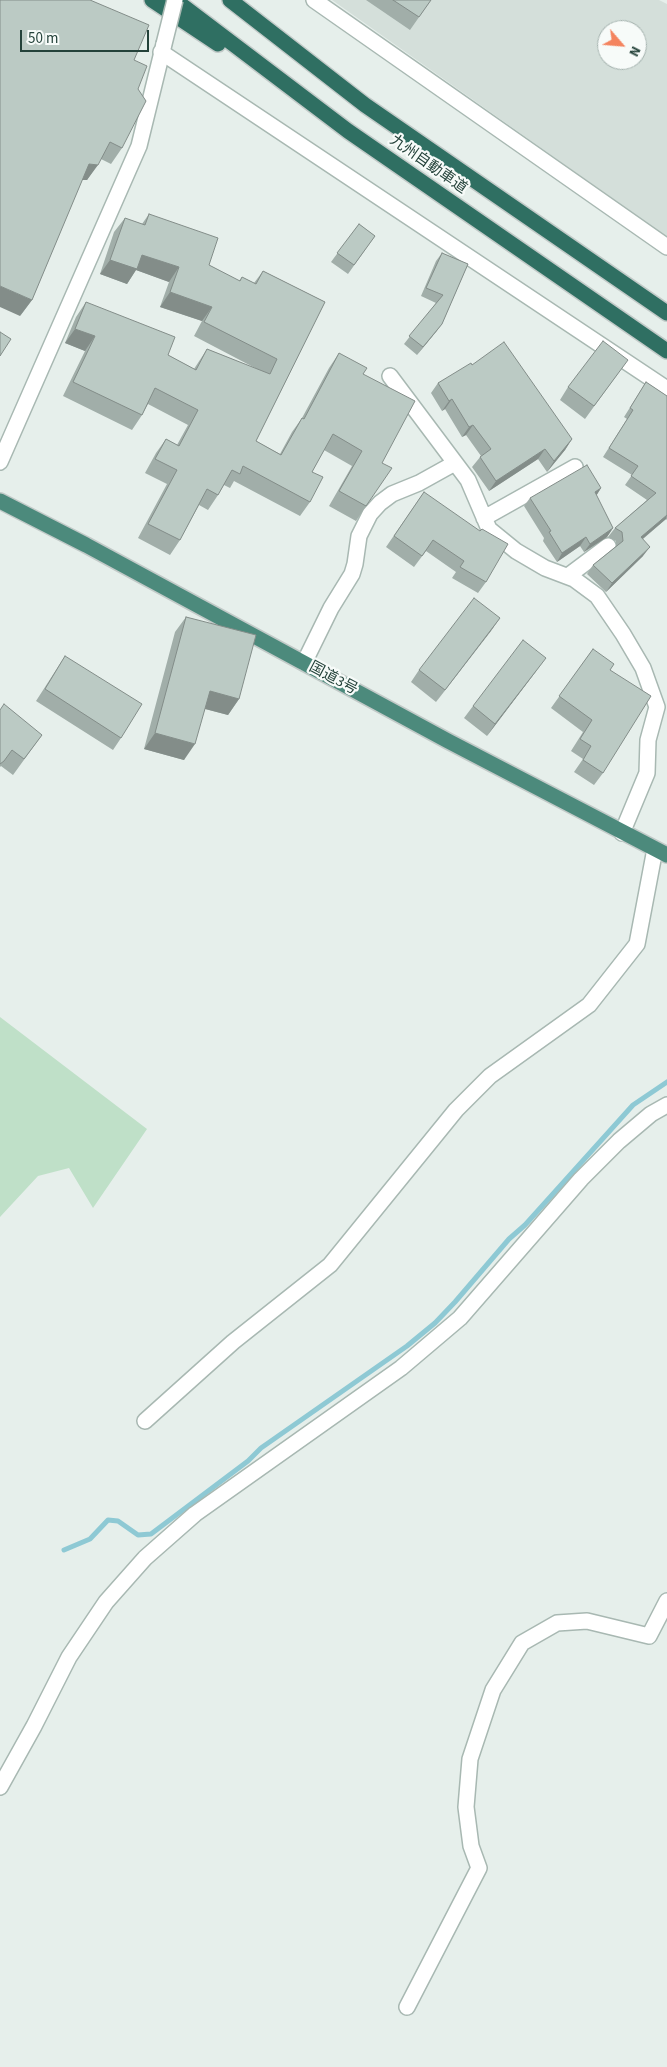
<!DOCTYPE html>
<html>
<head>
<meta charset="utf-8">
<style>
  body { margin:0 }
  #map { position:relative; width:667px; height:2067px; overflow:hidden; background:#e6efeb; font-family:"Source Sans 3",sans-serif }
  canvas { display:block }
  .north { position:absolute; left:597px; top:20px; width:50px; height:50px; box-sizing:border-box; background:#f7fbf9; border:1px solid #a3b1ad; border-radius:50%; rotate:117deg; font-size:14px; font-weight:700; line-height:20px; text-align:center; color:#24423a }
  .north::after { content:''; display:block; margin:auto; width:18px; height:22px; background:#f4845f; clip-path:polygon(50% 0,100% 100%,50% 72%,0 100%) }
  .scale { position:absolute; left:20px; top:30px; width:129px; height:22px; box-sizing:border-box; border:2px solid #24423a; border-top:0; padding-left:6px; font-size:15px; line-height:18px; white-space:nowrap; color:#24423a; -webkit-text-stroke:4px #f7fbf9; paint-order:stroke }
</style>
</head>
<body>
<div id="map">
<canvas width="667" height="2067"></canvas>
<div class="north">N</div>
<div class="scale">50 m</div>
</div>
<script>
const ctx = document.querySelector('canvas').getContext('2d');
ctx.lineJoin = 'round';
function fill(path, color) { ctx.fillStyle = color; ctx.fill(path, 'evenodd'); }
const toPath = rows => new Path2D(rows.map(r => 'M' + r).join(''));
function trace(path, color, width, dash) { ctx.strokeStyle = color; ctx.lineWidth = width; ctx.lineCap = dash ? 'butt' : 'round'; ctx.setLineDash(dash || []); ctx.stroke(path); }
function drawText(font, color, halo, rows, align = 'center') {
  ctx.font = font + ' "Source Sans 3","Noto Sans JP",sans-serif'; ctx.lineWidth = 4.5; ctx.setLineDash([]); ctx.textBaseline = 'middle'; ctx.strokeStyle = halo; ctx.fillStyle = color; for (const [text, x, y, turn = 0] of rows) {
    ctx.save(); ctx.translate(x, y); ctx.rotate((+turn || 0) * Math.PI / 180); ctx.textAlign = isNaN(turn) ? turn : align; if (halo) ctx.strokeText(text, 0, 0); ctx.fillText(text, 0, 0); ctx.restore();
  }
}
const built = toPath([
  [332,0,659,0,667,4,667,237],
  [607,30,637,30,637,60,607,60]
]);
const green = toPath([
  [0,1017,147,1129,93,1208,69,1168,38,1176,0,1217]
]);
const stream = toPath([
  [64,1550,90,1539,108,1520,118,1521,138,1535,151,1534,248,1461,261,1448,407,1346,435,1323,455,1302,509,1239,525,1225,633,1105,667,1082]
]);
const minor = toPath([
  [314,0,667,247],
  [161,52,667,389],
  [390,376,468,480,489,529,516,551,545,568,574,579,597,596,623,634,643,668,657,707,648,740,647,773,622,833],
  [484,518,575,467],
  [568,576,608,546],
  [304,663,331,608,352,574,355,564,359,536,370,514,380,503,392,494,419,483,455,463],
  [145,1421,233,1342,330,1265,456,1110,490,1076,589,1005,637,944,655,849],
  [407,2007,479,1868,471,1846,466,1807,470,1759,493,1690,522,1643,557,1623,587,1621,649,1636,667,1601]
]);
const tertiary = toPath([
  [0,462,139,146,164,44],
  [0,1787,34,1726,69,1657,106,1602,145,1558,195,1514,401,1368,460,1318,581,1179,619,1141,651,1114,667,1105]
]);
const trunk = toPath([
  [0,501,86,545,448,741,667,855]
]);
const motorway = toPath([
  [152,0,218,44],
  [175,0,348,131,667,351],
  [230,0,365,105,667,313]
]);
const tertiaryBridge = toPath([
  [164,44,175,0]
]);
const wall = toPath([
  [366,0,431,0,410,30],
  [134,60,138,89,122,148,111,164,101,159,87,180,82,180,32,300,20,316],
  [149,214,209,265,239,281,242,277,254,283,263,271,325,302,256,441,280,454,292,432,302,418,329,368,339,353,363,374,382,463,366,506,356,521,329,506,352,466,324,450,312,472,310,502,300,516,234,481,230,488,224,485,218,495,208,510,199,505,180,540,170,555,138,538,167,484,145,473,156,453,166,439,177,445,188,425,148,404,142,415,132,430,63,396,85,351,65,343,76,317,86,302,168,355,194,369,207,349,257,369,194,336,202,321,160,307,169,282,136,270,127,284,100,274,114,232,125,218,142,224],
  [359,224,375,236,348,274,331,262],
  [442,253,468,264,442,324,417,355,404,344,436,303,421,296,436,261],
  [472,365,572,439,565,450,547,472,538,459,489,491,472,467,481,456,466,435,462,437,445,409,442,411,431,393,438,383],
  [619,372,585,419,560,400,568,387],
  [646,382,667,396,667,520,666,519,643,539,643,556,606,592,587,574,593,565,616,546,616,541,608,537,615,528,647,500,625,485,632,475,603,457,627,419,624,417],
  [601,488,596,496,613,528,607,537,584,552,580,546,557,562,543,541,544,538,524,506,530,498],
  [424,492,486,582,478,593,452,578,456,572,426,551,414,567,386,547],
  [186,617,239,699,228,715,205,709,184,760,144,749,175,632],
  [500,618,436,702,411,682,419,670],
  [593,649,610,670,603,773,594,785,574,772,583,759,571,751,583,732,551,708],
  [65,656,121,738,113,750,36,701],
  [537,670,487,736,464,718,473,706],
  [0,710,42,735,13,775,1,766,0,767]
]);
const shadedWall = toPath([
  [89,164,98,165,87,180,78,180],
  [142,255,179,267,169,282,136,270,127,284,100,274,110,260],
  [0,286,32,300,20,316,0,307],
  [170,292,212,307,202,321,160,307],
  [442,324,436,332,417,355,423,347],
  [75,329,95,336,85,351,65,343],
  [452,399,445,409,442,411,449,401],
  [473,425,466,435,462,437,469,427],
  [572,439,565,450,547,472,554,461],
  [545,449,538,459,489,491,496,481],
  [601,488,596,496,595,492],
  [667,515,666,519,634,546,641,537],
  [613,528,607,537,584,552,590,544],
  [586,537,580,546,557,562,562,553],
  [650,547,643,556,606,592,612,583],
  [500,618,491,631,436,702,445,690],
  [546,658,537,670,487,736,495,724],
  [210,691,239,699,228,715,198,707],
  [155,733,195,744,184,760,144,749]
]);
const building = toPath([
  [0,0,90,0,149,25,134,60,147,66,138,89,146,101,122,148,110,142,98,165,89,164,32,300,0,286,0,0],
  [393,0,431,0,419,17,393,0],
  [149,214,218,238,209,265,240,281,242,277,256,284,263,271,325,302,256,441,281,455,302,418,304,419,339,353,367,368,363,374,415,401,382,463,392,468,366,506,339,491,362,451,333,434,312,472,323,477,310,502,243,466,240,474,232,470,218,495,207,489,180,540,148,524,177,470,155,459,166,439,179,446,198,410,155,388,142,415,73,382,95,336,75,329,86,302,175,337,168,355,196,370,207,349,270,374,277,359,204,322,212,307,170,292,179,267,142,255,137,269,110,260,125,218,145,225,149,214],
  [359,224,375,236,354,265,337,253,359,224],
  [442,253,468,264,442,324,423,347,409,336,443,295,426,288,442,253],
  [0,332,11,339,0,356,0,332],
  [603,341,628,360,594,406,568,387,603,341],
  [504,342,572,439,554,461,545,449,496,481,480,457,491,449,473,425,469,427,452,399,449,401,438,383,471,363,472,365,504,342],
  [646,382,667,396,667,515,641,537,650,547,612,583,593,565,623,541,622,532,615,528,656,493,631,476,638,466,609,448,633,410,630,408,646,382],
  [587,465,601,488,595,492,613,528,590,544,586,537,562,553,549,532,551,531,530,498,587,465],
  [424,492,480,531,482,529,508,544,486,582,460,567,464,561,433,540,422,556,394,536,424,492],
  [474,598,500,618,445,690,419,670,474,598],
  [186,617,256,635,239,699,210,691,195,744,155,733,186,617],
  [523,640,546,658,495,724,473,706,523,640],
  [593,649,614,664,610,670,651,696,603,773,583,760,591,746,580,739,592,720,559,696,593,649],
  [65,656,142,704,121,738,45,689,65,656],
  [4,704,42,735,24,759,12,750,4,761,0,764,0,710,4,704]
]);
const streetNames = [
  ["九州自動車道",428,165,35],
  ["国道3号",333,679,28]
];
fill(built, '#d4dfda');
fill(green, '#bfe0c8');
trace(stream, '#8ec9d4', 5);
trace(minor, '#a8b8b2', 18);
trace(tertiary, '#a8b8b2', 18);
trace(trunk, '#c2cac8', 18);
trace(motorway, '#c2cac8', 18);
trace(minor, '#fff', 15);
trace(tertiary, '#fff', 15);
trace(trunk, '#4c8a7c', 15);
trace(motorway, '#2f6f62', 15);
trace(tertiaryBridge, '#a8b8b2', 18, []);
trace(tertiaryBridge, '#fff', 15);
fill(wall, '#a1aea9');
fill(shadedWall, '#838d89');
fill(building, '#bbcac4');
trace(building, '#838d89', 1);
drawText('15px', '#24423a', '#f7fbf9', streetNames);
</script>
</body>
</html>
